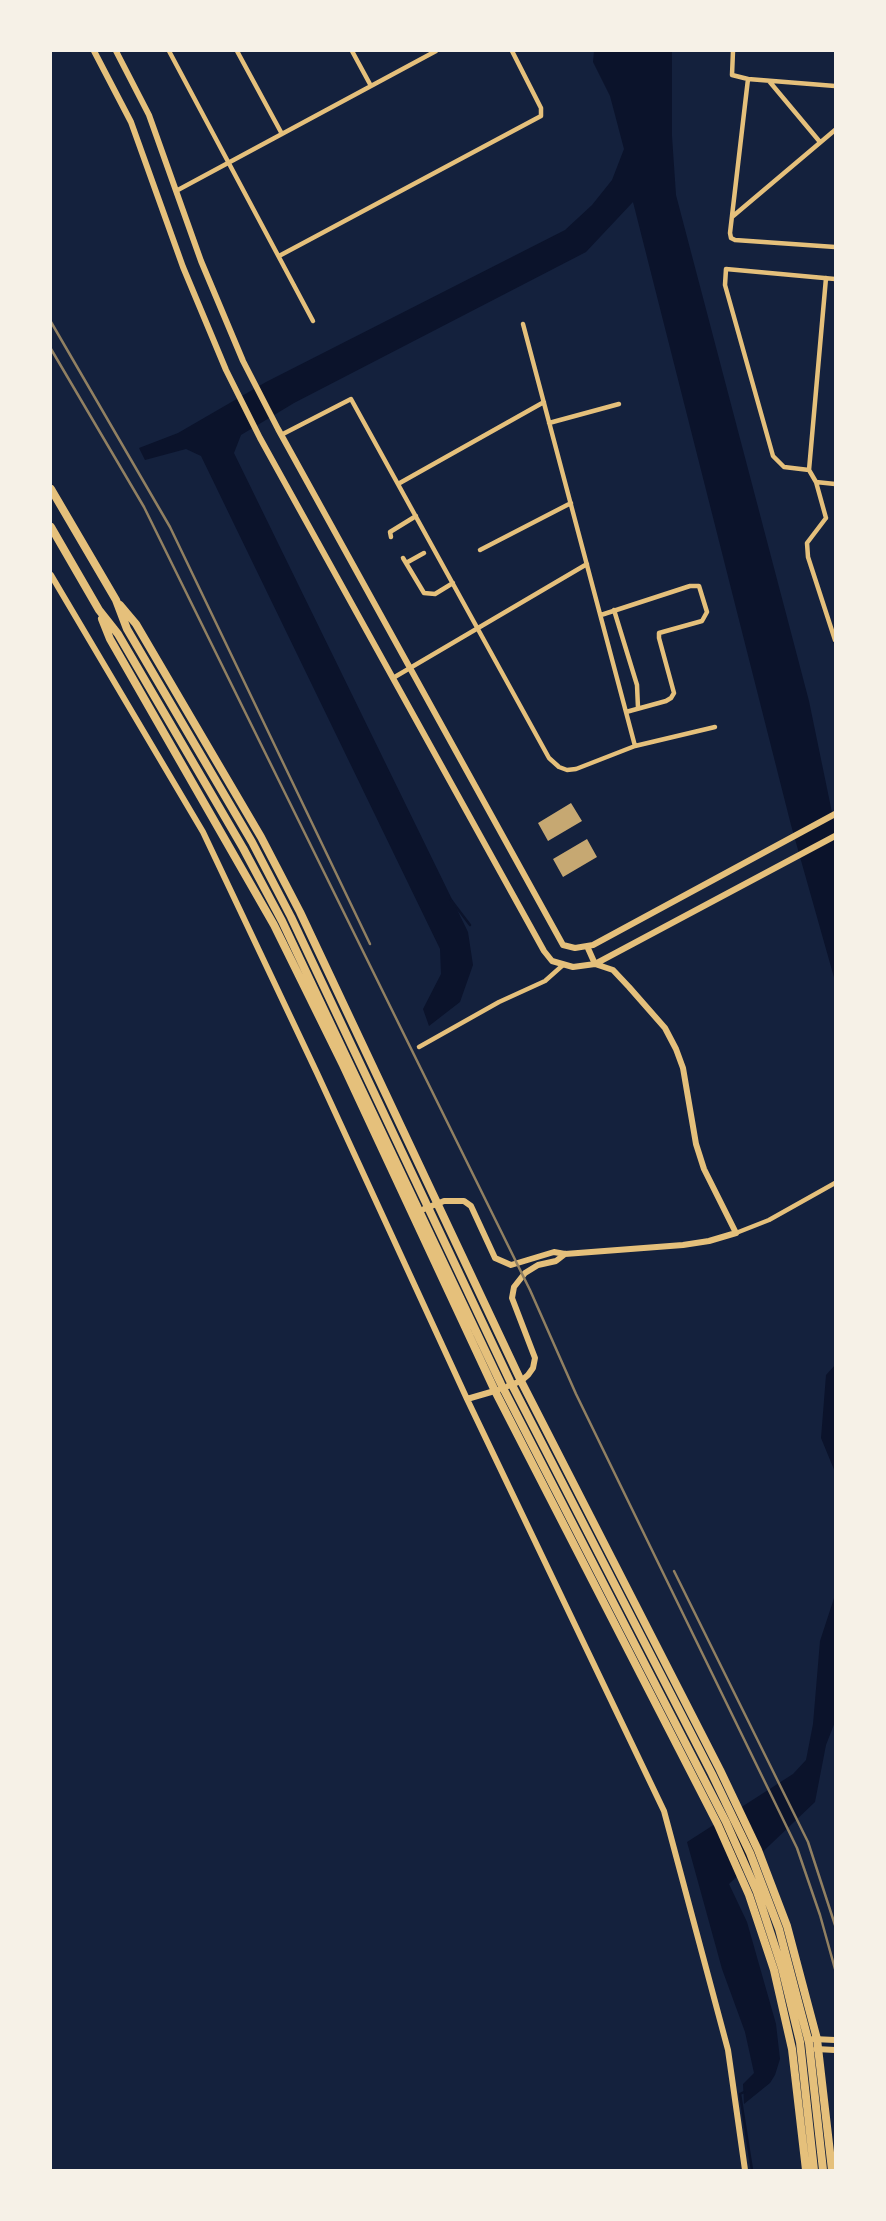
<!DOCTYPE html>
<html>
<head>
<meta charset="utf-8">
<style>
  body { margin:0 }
  #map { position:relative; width:886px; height:2221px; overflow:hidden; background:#14213d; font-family:Karla,sans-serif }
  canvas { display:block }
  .frame { position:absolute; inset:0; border:52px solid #f6f1e7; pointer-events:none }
</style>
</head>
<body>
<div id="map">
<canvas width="886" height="2221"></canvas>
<div class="frame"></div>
</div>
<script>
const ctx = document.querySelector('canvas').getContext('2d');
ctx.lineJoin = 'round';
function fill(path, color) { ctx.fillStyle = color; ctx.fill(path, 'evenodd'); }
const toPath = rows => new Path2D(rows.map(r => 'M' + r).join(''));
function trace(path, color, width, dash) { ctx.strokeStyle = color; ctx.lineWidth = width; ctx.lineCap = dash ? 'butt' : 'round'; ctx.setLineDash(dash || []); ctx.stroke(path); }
const water = toPath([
  [594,51,672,51,672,136,676,195,809,701,835,827,835,981,791,825,633,202,586,252,294,403,241,435,234,453,468,932,473,965,460,1002,429,1026,423,1009,441,974,440,949,201,456,186,449,145,460,139,448,178,433,266,382,565,230,592,205,612,180,624,149,610,96,593,62],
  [835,1365,835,1472,821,1438,826,1375],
  [835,1595,835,1722,826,1745,815,1802,729,1884,747,1922,776,2024,780,2059,775,2075,770,2083,744,2104,743,2084,754,2073,745,2032,722,1969,687,1842,793,1774,806,1760,813,1724,820,1641]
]);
const stream = toPath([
  [451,900,470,925],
  [744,2092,740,2094,752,2170]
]);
const building = toPath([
  [571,803,582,821,548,841,538,823],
  [587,839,597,857,563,877,553,859]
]);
const minor = toPath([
  [169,51,313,321],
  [237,51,282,134],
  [352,51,371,86],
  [733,51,732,75,748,79],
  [769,81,820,142],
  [835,86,748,79,730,233,731,238,735,240,835,247],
  [176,191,436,51],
  [732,217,835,130],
  [279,256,541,116,541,108,512,51],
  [826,278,809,470,816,482,826,518],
  [523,324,635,746],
  [549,423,619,404],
  [281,435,351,399,549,758,559,767,567,770,576,769,635,746,715,727],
  [809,470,784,467,773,456,725,285,726,269,835,279],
  [816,482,835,484],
  [398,484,544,402],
  [826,518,807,543,808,557,835,640],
  [391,537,390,532,416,516],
  [480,550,571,503],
  [403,558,424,593,435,594,453,583],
  [406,563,424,553],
  [614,610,637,685,638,708],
  [601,615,690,586,699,586,707,612,702,621,659,633,659,638,674,693,671,698,666,701,626,712],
  [393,678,587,564],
  [419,1047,499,1002,545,981,563,965],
  [736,1233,769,1220,835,1183]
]);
const tertiary = toPath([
  [94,51,131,122,183,267,226,370,260,438,544,951,552,961,573,967,595,964,835,836],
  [116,51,149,115,201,261,243,361,278,429,563,945,575,948,593,945,835,814],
  [51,575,203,832,317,1073,467,1399,664,1811,728,2050,745,2170],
  [424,1209,444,1201,464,1201,471,1206,495,1258,511,1265,554,1252,565,1254,683,1245,709,1241,736,1233,704,1169,696,1144,683,1068,676,1049,665,1028,629,987,613,970,595,964,587,946],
  [508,1386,521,1381,528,1375,533,1368,535,1358,512,1298,514,1287,525,1273,538,1265,556,1261,565,1254],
  [467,1399,498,1390],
  [813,2039,835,2040],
  [816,2049,835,2050]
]);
const primary = toPath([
  [51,489,116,600,127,629,252,842,291,917,510,1381,712,1774,750,1853,779,1929,809,2043,823,2170],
  [51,527,99,610,118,634,243,848,282,921,501,1384,726,1822,757,1892,782,1968,800,2042,814,2170],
  [120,605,136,624,214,757,261,837,300,912,521,1381,720,1770,758,1850,787,1926,817,2039,832,2170],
  [102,619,110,639,274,925,343,1065,495,1391,718,1825,749,1895,774,1970,792,2049,806,2170]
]);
const rail = toPath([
  [51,322,170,527,370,944],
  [51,349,144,507,530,1290,576,1394,797,1848,820,1915,835,1969],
  [674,1571,808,1842,835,1925]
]);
fill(water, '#0b132b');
trace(stream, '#0b132b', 2.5);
fill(building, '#c6a872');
trace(minor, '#e5c07b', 4.5);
trace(tertiary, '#e5c07b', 6);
trace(primary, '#e5c07b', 8);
trace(rail, '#918062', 2.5);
</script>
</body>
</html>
